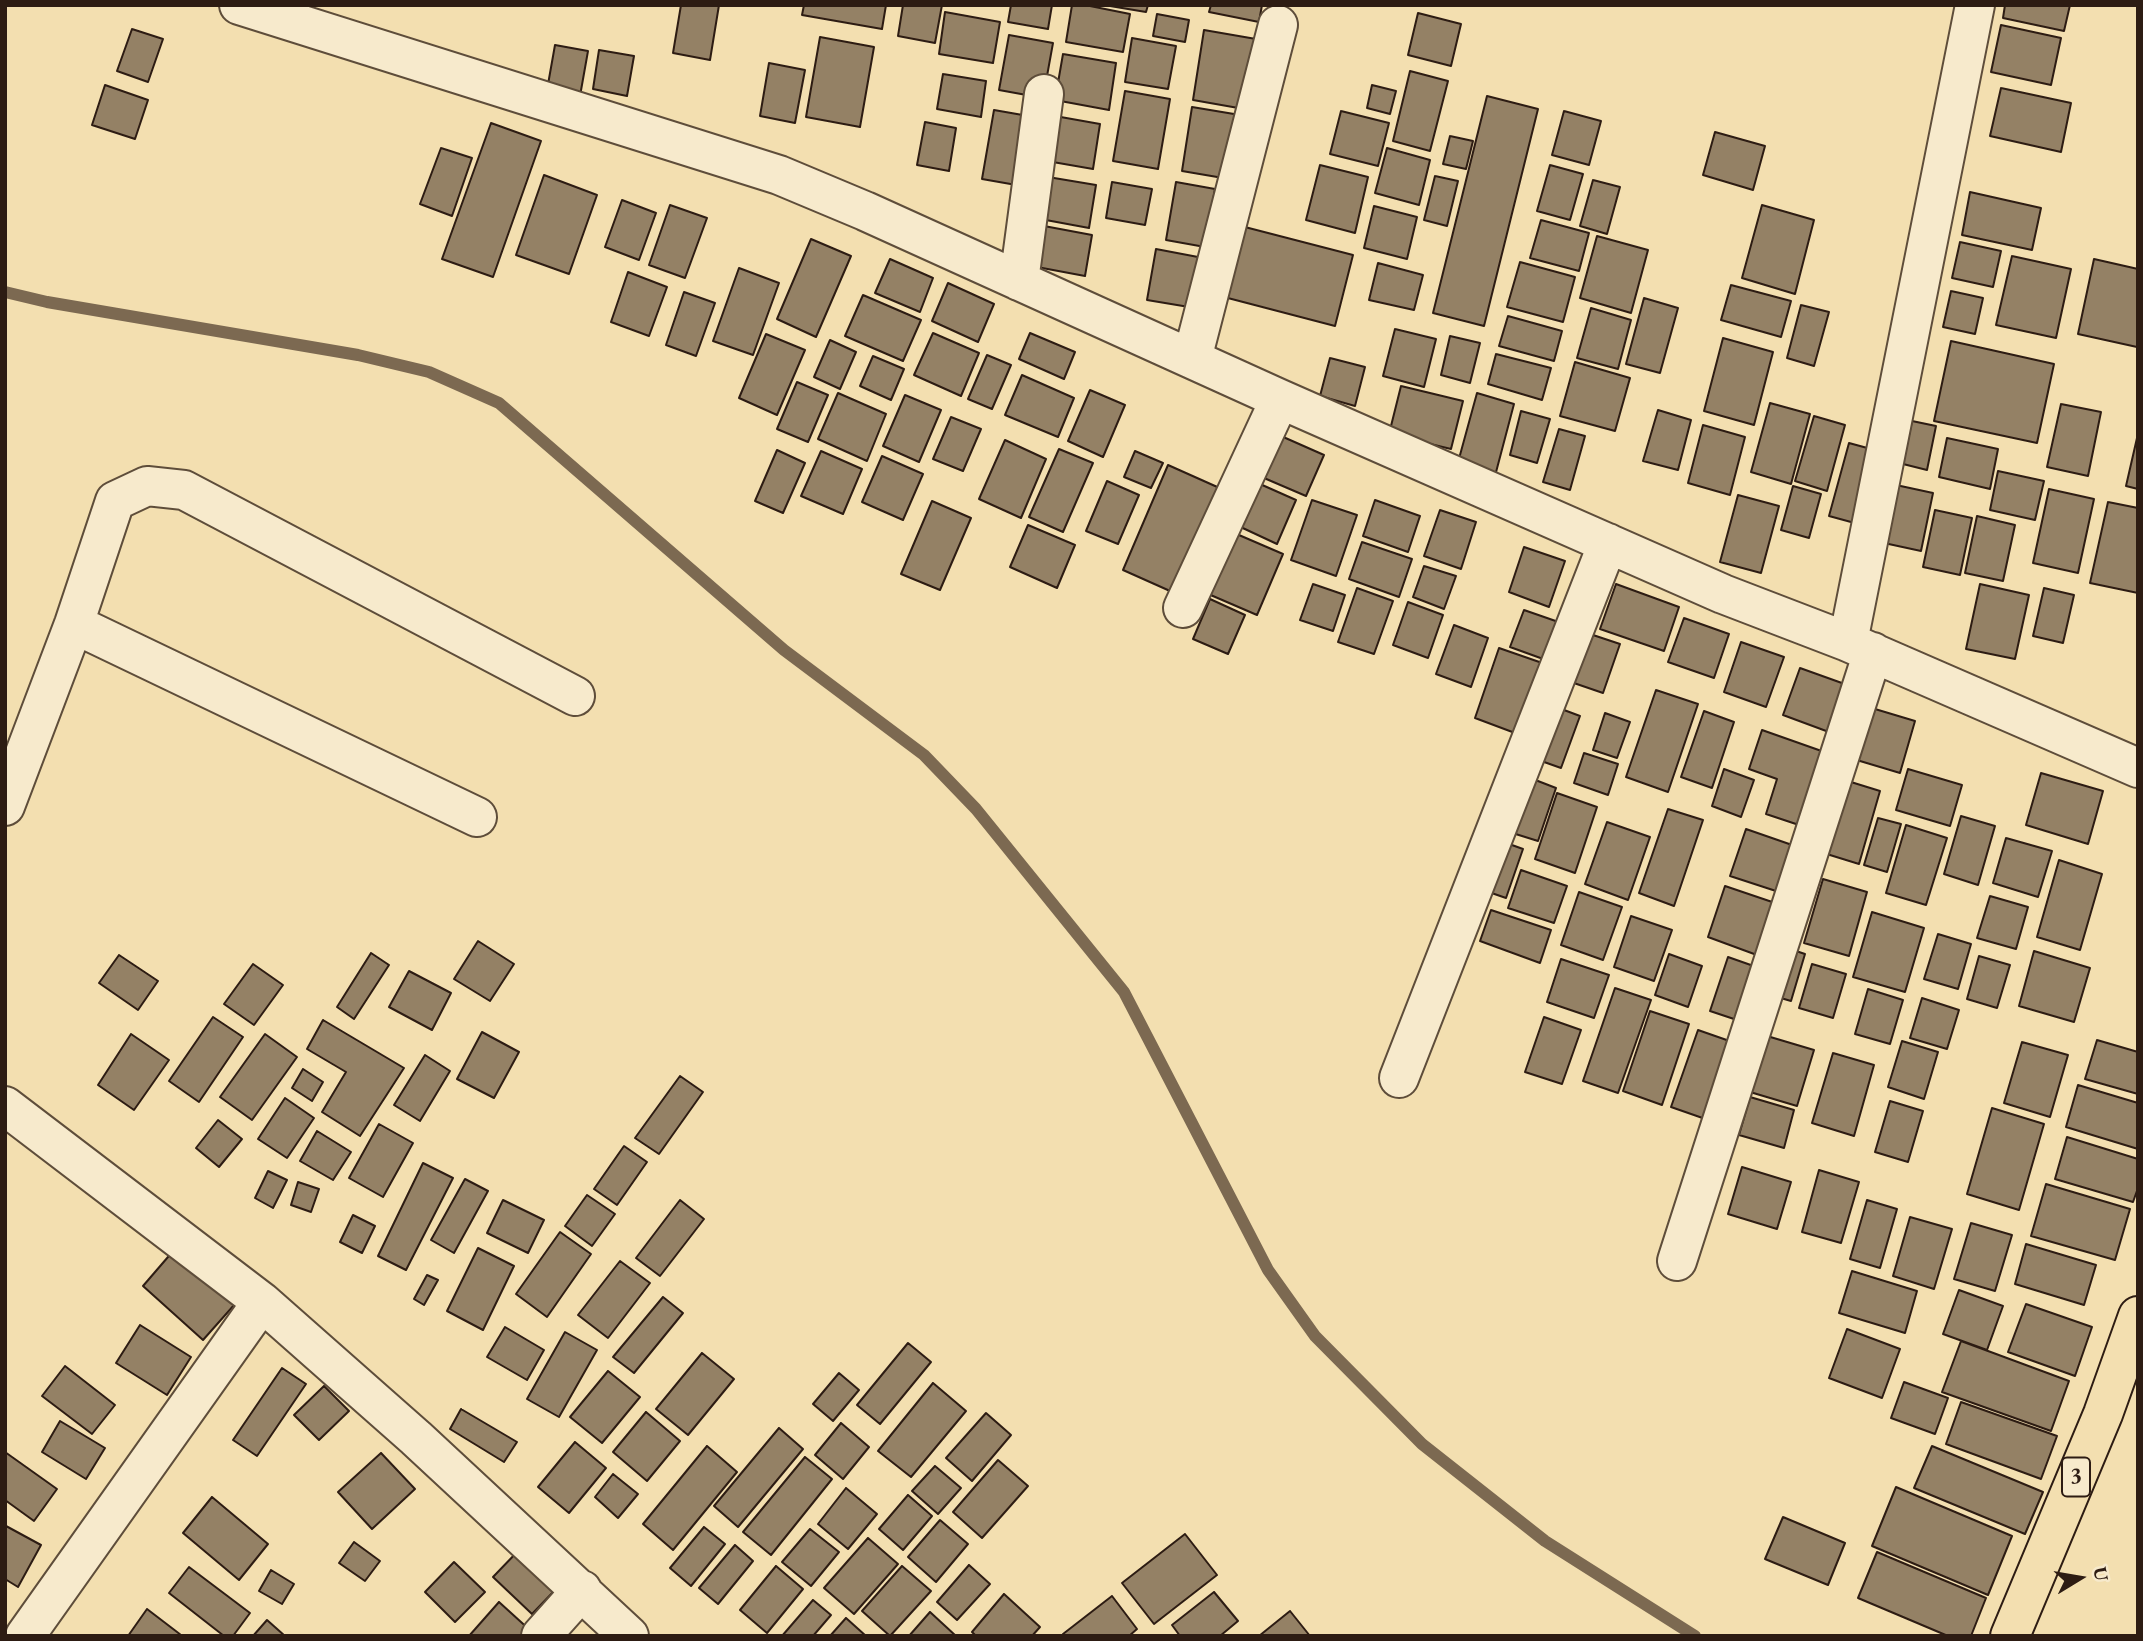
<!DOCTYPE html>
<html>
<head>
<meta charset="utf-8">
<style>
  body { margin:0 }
  #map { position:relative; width:2143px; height:1641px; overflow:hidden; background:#f3dfb0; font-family:"EB Garamond",serif }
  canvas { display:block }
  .frame { position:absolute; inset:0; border:7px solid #2d1c13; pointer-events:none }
  .north { position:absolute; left:2045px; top:1543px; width:70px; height:70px; -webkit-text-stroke:5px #f7eacc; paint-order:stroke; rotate:79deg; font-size:19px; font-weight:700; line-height:28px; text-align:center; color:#2d1c13 }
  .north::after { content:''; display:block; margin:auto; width:24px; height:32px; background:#2d1c13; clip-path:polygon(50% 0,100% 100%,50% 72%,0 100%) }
</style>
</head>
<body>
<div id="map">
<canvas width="2143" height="1641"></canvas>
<div class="frame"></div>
<div class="north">U</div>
</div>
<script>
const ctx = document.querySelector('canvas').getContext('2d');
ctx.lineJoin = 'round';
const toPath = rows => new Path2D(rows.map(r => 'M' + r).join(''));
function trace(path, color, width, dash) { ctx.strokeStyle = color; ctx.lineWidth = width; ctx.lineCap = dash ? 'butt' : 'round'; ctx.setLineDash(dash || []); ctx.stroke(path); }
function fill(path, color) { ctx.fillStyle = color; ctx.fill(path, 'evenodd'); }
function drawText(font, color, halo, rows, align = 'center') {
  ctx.font = font + ' "EB Garamond",serif'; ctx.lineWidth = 5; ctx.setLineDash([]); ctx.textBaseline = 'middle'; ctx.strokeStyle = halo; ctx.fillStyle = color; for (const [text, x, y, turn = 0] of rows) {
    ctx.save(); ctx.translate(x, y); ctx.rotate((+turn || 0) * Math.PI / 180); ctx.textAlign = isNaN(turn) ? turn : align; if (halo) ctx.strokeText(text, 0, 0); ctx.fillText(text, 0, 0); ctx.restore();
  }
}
const stream = toPath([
  [5,292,47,302,358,355,429,372,499,403,784,650,924,755,976,809,1124,992,1268,1270,1315,1336,1422,1444,1545,1541,1695,1636]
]);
const building = toPath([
  [681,5,719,5,710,60,673,53,681,5],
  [804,5,886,5,882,29,802,15,804,5],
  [903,5,942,5,935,43,898,36,903,5],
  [1011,5,1052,5,1048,29,1008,22,1011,5],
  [1072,5,1085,5,1130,14,1123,52,1066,42,1072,5],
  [1104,5,1148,5,1146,12,1104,5],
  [1211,5,1262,5,1259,22,1209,12,1211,5],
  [2005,5,2070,5,2064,31,2003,18,2005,5],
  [945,12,1000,22,993,63,939,54,945,12],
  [1418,13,1461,24,1451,66,1408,55,1418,13],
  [1157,14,1189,20,1185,42,1153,36,1157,14],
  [2001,25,2061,38,2051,85,1991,72,2001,25],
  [132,29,163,39,148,82,117,71,132,29],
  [1204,30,1256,39,1244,109,1193,100,1204,30],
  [1009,35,1053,43,1043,98,999,90,1009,35],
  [820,37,874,47,860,127,806,117,820,37],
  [1132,38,1176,46,1168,89,1125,82,1132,38],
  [555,45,588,51,580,96,547,90,555,45],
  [599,50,634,56,627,96,593,89,599,50],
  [1063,54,1116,63,1109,110,1055,100,1063,54],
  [769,63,805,70,795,123,760,116,769,63],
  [1410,71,1448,81,1430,151,1393,141,1410,71],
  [943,74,986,81,981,117,937,109,943,74],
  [105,85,148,100,135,139,92,125,105,85],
  [1372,85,1396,91,1390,114,1367,108,1372,85],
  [2001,88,2071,103,2061,152,1990,136,2001,88],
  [1125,91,1170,99,1158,169,1113,161,1125,91],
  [1487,96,1538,109,1484,326,1433,313,1487,96],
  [1192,107,1240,115,1229,179,1182,171,1192,107],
  [994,110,1034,117,1022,186,982,179,994,110],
  [1341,111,1389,123,1378,166,1330,154,1341,111],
  [1564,111,1601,121,1589,165,1552,155,1564,111],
  [1055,116,1100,124,1093,169,1047,161,1055,116],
  [925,122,956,128,949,171,917,165,925,122],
  [491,123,541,141,493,277,442,259,491,123],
  [1715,132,1765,146,1753,190,1703,175,1715,132],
  [1450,136,1473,141,1466,169,1443,164,1450,136],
  [441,148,472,158,452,216,420,204,441,148],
  [1387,148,1430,160,1419,205,1375,193,1387,148],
  [1320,165,1368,177,1355,233,1306,220,1320,165],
  [1550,165,1583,174,1570,220,1537,211,1550,165],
  [544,175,597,195,569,274,516,255,544,175],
  [1042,176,1096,185,1089,228,1035,218,1042,176],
  [1435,176,1458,181,1447,226,1424,220,1435,176],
  [1593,180,1620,187,1607,234,1580,226,1593,180],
  [1112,182,1152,189,1145,225,1106,218,1112,182],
  [1176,182,1215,189,1205,247,1166,240,1176,182],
  [1970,192,2041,208,2032,250,1962,235,1970,192],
  [622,200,656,213,639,260,605,247,622,200],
  [670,205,707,218,685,278,649,265,670,205],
  [1762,205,1814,220,1795,294,1742,278,1762,205],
  [1374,206,1417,217,1407,259,1364,248,1374,206],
  [1541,220,1589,233,1579,271,1530,258,1541,220],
  [1044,226,1092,235,1085,276,1037,267,1044,226],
  [1241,226,1353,255,1335,326,1224,297,1241,226],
  [1597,236,1648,250,1631,313,1580,298,1597,236],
  [811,239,851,256,816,337,777,319,811,239],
  [1960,242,2001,251,1993,287,1952,278,1960,242],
  [1156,249,1198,257,1189,307,1147,300,1156,249],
  [2012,256,2071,269,2056,338,1996,325,2012,256],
  [890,259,933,278,920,312,875,293,890,259],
  [2094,259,2138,269,2137,347,2078,334,2094,259],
  [1520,262,1575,277,1563,322,1507,307,1520,262],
  [1378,263,1423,275,1414,310,1369,300,1378,263],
  [739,268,779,283,753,355,713,341,739,268],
  [628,272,667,287,649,336,611,322,628,272],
  [948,283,994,304,978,342,932,321,948,283],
  [1731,285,1791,301,1781,337,1721,320,1731,285],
  [1951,291,1983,298,1975,334,1943,327,1951,291],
  [684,292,715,303,696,356,666,345,684,292],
  [863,295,921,320,903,361,845,336,863,295],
  [1644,298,1678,308,1660,373,1626,364,1644,298],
  [1801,305,1829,312,1814,366,1787,358,1801,305],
  [1591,308,1631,320,1618,369,1577,358,1591,308],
  [1508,316,1562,331,1554,361,1499,346,1508,316],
  [1395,329,1436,339,1424,387,1383,376,1395,329],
  [933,333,979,353,961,396,914,375,933,333],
  [1030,333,1075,352,1064,379,1019,359,1030,333],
  [766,334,805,350,777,415,739,398,766,334],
  [1450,336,1480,343,1470,383,1441,375,1450,336],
  [1723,338,1773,352,1754,425,1704,411,1723,338],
  [830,340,856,352,840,389,814,377,830,340],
  [1951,341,2054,364,2037,443,1934,421,1951,341],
  [1496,354,1551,368,1542,400,1488,384,1496,354],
  [987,355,1011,365,992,409,968,399,987,355],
  [873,356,904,369,891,400,860,386,873,356],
  [1330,358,1365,367,1355,406,1320,396,1330,358],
  [1575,362,1630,378,1615,431,1560,416,1575,362],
  [1022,375,1074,398,1058,437,1005,415,1022,375],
  [797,382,828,395,808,442,777,429,797,382],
  [1401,386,1463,401,1451,449,1389,434,1401,386],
  [1090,390,1125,405,1103,457,1068,441,1090,390],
  [838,393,886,414,867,461,818,439,838,393],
  [1477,393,1514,404,1495,476,1457,466,1477,393],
  [905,395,941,410,919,462,883,446,905,395],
  [1770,403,1810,414,1791,484,1751,472,1770,403],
  [2061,404,2101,412,2088,476,2047,467,2061,404],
  [1658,410,1691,420,1678,470,1643,461,1658,410],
  [1521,411,1550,419,1537,463,1510,455,1521,411],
  [1814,416,1845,425,1827,491,1795,481,1814,416],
  [951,417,981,429,963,471,933,459,951,417],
  [1912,421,1936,426,1927,470,1903,464,1912,421],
  [1703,425,1745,437,1730,495,1688,483,1703,425],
  [1559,429,1585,436,1570,490,1543,482,1559,429],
  [1281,436,1324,455,1306,496,1264,478,1281,436],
  [1947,438,1998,449,1990,489,1939,477,1947,438],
  [2137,438,2138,438,2138,489,2126,486,2137,438],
  [1005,440,1046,459,1021,518,979,499,1005,440],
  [1849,443,1882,452,1862,525,1829,516,1849,443],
  [1059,449,1093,463,1063,532,1029,517,1059,449],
  [777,450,805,463,783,513,755,501,777,450],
  [821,451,862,469,843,514,801,496,821,451],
  [1135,451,1163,463,1151,488,1124,477,1135,451],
  [882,456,923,474,903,520,862,502,882,456],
  [1168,465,1224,490,1179,595,1123,570,1168,465],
  [1998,471,2044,481,2035,520,1990,510,1998,471],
  [1251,480,1296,500,1277,544,1232,523,1251,480],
  [1107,481,1139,495,1118,544,1086,531,1107,481],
  [1896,485,1933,493,1921,551,1884,543,1896,485],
  [1793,486,1821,494,1809,538,1781,530,1793,486],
  [2049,489,2094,499,2078,573,2033,563,2049,489],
  [1738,495,1779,506,1761,573,1720,562,1738,495],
  [1312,500,1357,515,1336,576,1291,560,1312,500],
  [1375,500,1420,516,1408,552,1363,536,1375,500],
  [932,501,971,518,940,590,901,574,932,501],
  [2108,502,2138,508,2138,593,2090,583,2108,502],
  [1440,510,1476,522,1461,569,1424,556,1440,510],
  [1935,510,1972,518,1960,575,1923,567,1935,510],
  [1977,516,2015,525,2003,581,1965,573,1977,516],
  [1028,525,1075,545,1057,588,1010,567,1028,525],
  [1225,529,1283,554,1257,615,1199,590,1225,529],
  [1362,542,1412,559,1399,597,1349,579,1362,542],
  [1524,547,1565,561,1549,607,1509,592,1524,547],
  [1424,566,1456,576,1444,609,1413,597,1424,566],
  [1313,584,1345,595,1333,631,1300,620,1313,584],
  [1616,584,1679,607,1664,651,1600,629,1616,584],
  [1980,584,2029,595,2015,659,1966,649,1980,584],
  [1357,588,1393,601,1374,654,1338,642,1357,588],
  [2044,588,2074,595,2063,643,2033,636,2044,588],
  [1210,599,1245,615,1228,654,1193,639,1210,599],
  [1408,602,1443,615,1428,658,1393,645,1408,602],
  [1524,610,1570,626,1557,664,1510,647,1524,610],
  [1684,618,1729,634,1714,678,1668,662,1684,618],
  [1454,625,1488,638,1471,687,1436,674,1454,625],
  [1584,632,1620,644,1603,693,1568,681,1584,632],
  [1741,642,1784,657,1766,707,1724,692,1741,642],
  [1499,648,1548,665,1523,736,1475,718,1499,648],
  [1800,668,1853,687,1837,735,1783,715,1800,668],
  [1656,690,1698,704,1668,792,1626,777,1656,690],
  [1548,704,1580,716,1561,768,1530,757,1548,704],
  [1865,706,1915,721,1900,773,1850,758,1865,706],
  [1704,711,1734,722,1712,788,1681,777,1704,711],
  [1605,713,1630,722,1617,758,1593,750,1605,713],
  [1762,730,1830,754,1805,827,1766,814,1777,779,1749,769,1762,730],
  [1584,753,1618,764,1608,795,1574,783,1584,753],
  [1724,769,1754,780,1741,817,1712,806,1724,769],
  [1908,769,1962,785,1950,826,1896,810,1908,769],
  [2041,773,2103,791,2088,844,2026,825,2041,773],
  [1525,776,1556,788,1538,841,1506,831,1525,776],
  [1838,778,1880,791,1859,864,1817,851,1838,778],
  [1557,793,1597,807,1575,873,1535,859,1557,793],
  [1668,809,1703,820,1674,906,1639,893,1668,809],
  [1961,816,1995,826,1978,885,1944,874,1961,816],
  [1878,818,1901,824,1887,872,1864,865,1878,818],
  [1607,822,1650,837,1628,900,1585,884,1607,822],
  [1906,825,1947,838,1926,905,1886,893,1906,825],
  [1746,829,1795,846,1779,892,1730,876,1746,829],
  [2006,838,2052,851,2038,897,1993,883,2006,838],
  [1498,840,1523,849,1506,898,1480,889,1498,840],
  [2059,860,2102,874,2080,950,2037,937,2059,860],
  [1521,870,1567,886,1554,923,1508,908,1521,870],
  [1823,879,1867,892,1849,956,1804,943,1823,879],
  [1725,886,1784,906,1765,958,1708,937,1725,886],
  [1579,892,1622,907,1603,960,1561,945,1579,892],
  [1990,896,2028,907,2016,949,1977,938,1990,896],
  [1491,910,1551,930,1540,963,1480,941,1491,910],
  [1872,912,1924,928,1905,992,1853,977,1872,912],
  [1631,916,1672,930,1654,981,1614,967,1631,916],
  [1938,934,1971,944,1958,989,1924,979,1938,934],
  [478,941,514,964,490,1001,454,979,478,941],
  [1781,946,1805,954,1791,1001,1767,994,1781,946],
  [2034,951,2090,968,2074,1022,2019,1006,2034,951],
  [371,953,389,965,354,1019,337,1007,371,953],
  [1669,954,1702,966,1688,1007,1655,995,1669,954],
  [119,955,158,981,138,1010,99,983,119,955],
  [1979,956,2010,965,1997,1008,1967,999,1979,956],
  [1728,957,1765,970,1746,1023,1710,1011,1728,957],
  [1561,959,1609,975,1594,1018,1547,1002,1561,959],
  [253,964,283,985,254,1025,224,1004,253,964],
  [1812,964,1846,974,1833,1018,1799,1008,1812,964],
  [409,971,451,993,432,1030,389,1007,409,971],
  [1615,988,1651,1000,1618,1093,1583,1081,1615,988],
  [1868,989,1903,1000,1890,1044,1855,1034,1868,989],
  [1922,998,1959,1010,1947,1049,1910,1038,1922,998],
  [1650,1011,1689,1024,1662,1105,1623,1091,1650,1011],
  [213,1017,243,1037,199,1102,169,1081,213,1017],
  [1544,1017,1581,1030,1562,1084,1525,1072,1544,1017],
  [323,1020,404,1068,360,1136,322,1112,346,1072,307,1049,323,1020],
  [1698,1030,1741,1045,1714,1122,1671,1107,1698,1030],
  [482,1032,519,1052,494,1098,457,1079,482,1032],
  [131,1034,169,1060,134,1110,98,1085,131,1034],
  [265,1034,297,1057,252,1120,220,1097,265,1034],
  [1767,1036,1814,1050,1797,1106,1750,1092,1767,1036],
  [2097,1040,2138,1052,2138,1094,2085,1079,2097,1040],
  [1902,1041,1938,1052,1924,1099,1888,1087,1902,1041],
  [2022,1042,2068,1055,2050,1117,2004,1103,2022,1042],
  [1833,1053,1874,1065,1854,1136,1812,1123,1833,1053],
  [425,1055,450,1071,420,1121,394,1105,425,1055],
  [303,1069,323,1082,312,1101,292,1088,303,1069],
  [680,1076,703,1092,659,1154,635,1138,680,1076],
  [2078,1085,2138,1103,2138,1149,2066,1127,2078,1085],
  [1750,1097,1794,1110,1784,1148,1739,1135,1750,1097],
  [285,1098,314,1118,287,1158,258,1139,285,1098],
  [1890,1101,1923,1111,1908,1162,1875,1152,1890,1101],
  [1992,1108,2044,1124,2019,1210,1967,1194,1992,1108],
  [218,1120,242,1139,219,1167,196,1148,218,1120],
  [379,1124,413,1143,383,1197,349,1178,379,1124],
  [317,1131,351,1152,333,1180,300,1161,317,1131],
  [2067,1137,2138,1159,2138,1188,2133,1202,2055,1179,2067,1137],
  [624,1146,647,1162,617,1205,594,1189,624,1146],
  [423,1163,453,1178,406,1270,378,1256,423,1163],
  [1742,1167,1791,1182,1777,1229,1728,1214,1742,1167],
  [1819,1170,1859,1182,1841,1243,1802,1232,1819,1170],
  [268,1171,287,1180,273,1208,255,1198,268,1171],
  [465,1179,488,1191,454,1253,431,1240,465,1179],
  [298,1182,319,1189,311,1212,291,1205,298,1182],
  [2046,1184,2130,1209,2115,1260,2031,1236,2046,1184],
  [587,1195,615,1214,592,1246,565,1226,587,1195],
  [503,1200,544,1220,528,1253,487,1233,503,1200],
  [680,1200,704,1219,660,1276,636,1258,680,1200],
  [1867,1200,1897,1209,1880,1268,1850,1259,1867,1200],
  [353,1215,375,1226,362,1253,340,1242,353,1215],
  [1910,1217,1952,1229,1934,1289,1893,1276,1910,1217],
  [1971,1223,2012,1235,1995,1291,1954,1279,1971,1223],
  [560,1232,591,1254,547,1317,516,1294,560,1232],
  [2026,1244,2096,1265,2084,1305,2015,1284,2026,1244],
  [478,1248,514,1266,483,1330,447,1311,478,1248],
  [174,1250,235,1304,203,1340,143,1286,174,1250],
  [620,1261,650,1283,608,1338,578,1315,620,1261],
  [1852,1271,1917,1291,1905,1333,1839,1313,1852,1271],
  [427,1275,438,1280,424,1305,414,1299,427,1275],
  [1959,1290,2003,1306,1987,1350,1943,1334,1959,1290],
  [663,1297,683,1313,634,1373,613,1357,663,1297],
  [2026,1304,2092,1327,2075,1376,2008,1352,2026,1304],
  [140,1325,191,1357,167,1395,116,1363,140,1325],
  [505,1327,544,1350,527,1380,487,1357,505,1327],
  [1847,1329,1900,1349,1882,1398,1829,1378,1847,1329],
  [565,1332,597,1350,559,1417,527,1399,565,1332],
  [1961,1341,2069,1381,2051,1431,1942,1392,1961,1341],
  [908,1343,931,1362,880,1424,857,1405,908,1343],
  [702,1353,734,1379,688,1435,656,1409,702,1353],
  [65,1366,115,1405,92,1434,42,1396,65,1366],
  [282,1368,306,1384,257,1456,233,1440,282,1368],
  [608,1371,640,1397,602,1443,570,1417,608,1371],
  [839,1373,859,1390,833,1421,813,1404,839,1373],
  [1904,1382,1948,1398,1935,1434,1891,1418,1904,1382],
  [933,1383,966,1411,911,1477,878,1451,933,1383],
  [324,1386,349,1411,319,1440,294,1415,324,1386],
  [1961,1402,2057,1436,2041,1479,1946,1444,1961,1402],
  [461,1409,517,1442,504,1462,450,1429,461,1409],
  [646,1412,680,1441,647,1481,613,1452,646,1412],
  [986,1413,1011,1435,972,1481,946,1458,986,1413],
  [60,1421,105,1448,86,1479,42,1452,60,1421],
  [841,1423,869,1447,843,1479,815,1455,841,1423],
  [779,1428,803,1449,738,1527,714,1506,779,1428],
  [575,1442,606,1468,569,1513,538,1487,575,1442],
  [707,1446,737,1472,673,1550,643,1524,707,1446],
  [1932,1446,2043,1492,2025,1534,1914,1488,1932,1446],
  [5,1452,57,1489,34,1521,5,1500,5,1452],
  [381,1453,415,1489,372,1529,338,1492,381,1453],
  [805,1457,832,1479,771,1555,743,1532,805,1457],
  [998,1460,1028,1486,982,1538,953,1512,998,1460],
  [935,1466,961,1488,938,1514,912,1491,935,1466],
  [613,1474,638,1494,618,1518,595,1497,613,1474],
  [1896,1487,2012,1536,1988,1595,1872,1546,1896,1487],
  [846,1488,877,1514,848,1549,818,1524,846,1488],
  [908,1495,932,1516,903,1550,879,1529,908,1495],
  [212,1497,268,1544,239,1580,183,1533,212,1497],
  [1783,1517,1845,1543,1828,1585,1765,1559,1783,1517],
  [940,1520,968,1544,936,1582,908,1557,940,1520],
  [6,1526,41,1545,18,1587,5,1579,6,1526],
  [704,1527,725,1544,691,1586,670,1568,704,1527],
  [810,1529,839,1552,811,1586,782,1562,810,1529],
  [1185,1534,1217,1575,1154,1624,1122,1583,1185,1534],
  [868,1538,898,1564,854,1614,824,1588,868,1538],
  [354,1542,380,1561,365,1581,339,1563,354,1542],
  [735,1545,753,1561,718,1604,699,1588,735,1545],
  [519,1550,558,1587,532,1614,493,1577,519,1550],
  [1877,1552,1986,1598,1971,1636,1948,1636,1858,1598,1877,1552],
  [454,1562,485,1592,455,1622,425,1592,454,1562],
  [969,1565,990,1584,957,1620,937,1602,969,1565],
  [776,1566,803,1589,767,1633,740,1610,776,1566],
  [902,1566,931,1591,890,1636,862,1611,902,1566],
  [189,1567,250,1613,233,1636,224,1636,169,1593,189,1567],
  [271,1570,294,1584,282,1604,259,1591,271,1570],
  [1214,1592,1238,1621,1220,1636,1180,1636,1172,1625,1214,1592],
  [1004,1594,1040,1627,1032,1636,976,1636,972,1632,1004,1594],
  [1112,1596,1137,1629,1129,1636,1065,1636,1063,1634,1112,1596],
  [813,1600,831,1615,813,1636,782,1636,813,1600],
  [499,1602,532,1632,529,1636,469,1636,499,1602],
  [147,1609,181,1635,181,1636,128,1636,147,1609],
  [1290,1611,1310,1636,1259,1636,1290,1611],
  [930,1612,956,1636,909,1636,930,1612],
  [846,1618,866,1636,830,1636,846,1618],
  [267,1620,285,1636,253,1636,267,1620]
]);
const minor = toPath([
  [239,5,779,175,865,211,1280,399,1723,594,1848,642,2138,768],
  [1019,281,1044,94],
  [1192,359,1278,25],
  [1183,608,1280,399],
  [74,624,477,817],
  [1848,642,1975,5],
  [5,806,74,624,115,501,147,486,184,490,575,696],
  [1399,1078,1608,543],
  [5,1106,262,1302,416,1438,629,1636],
  [1677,1261,1873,652],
  [25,1636,262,1302],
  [541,1636,582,1590]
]);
const highway = toPath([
  [2010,1636,2103,1414,2138,1316]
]);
const shields = [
  [2076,1477,28]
];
const shieldNames = [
  ["3",2076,1477]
];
trace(stream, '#7c6951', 12);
fill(building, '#948165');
trace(building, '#2d1c13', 2);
trace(minor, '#5e4d3a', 42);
trace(highway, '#2d1c13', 42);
trace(minor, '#f7eacc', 38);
trace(highway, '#f3dfb0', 38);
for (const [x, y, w] of shields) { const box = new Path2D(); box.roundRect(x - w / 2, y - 19.5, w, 39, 5); ctx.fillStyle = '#f7eacc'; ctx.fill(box); trace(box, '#2d1c13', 2); }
drawText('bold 23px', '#2d1c13', null, shieldNames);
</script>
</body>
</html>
